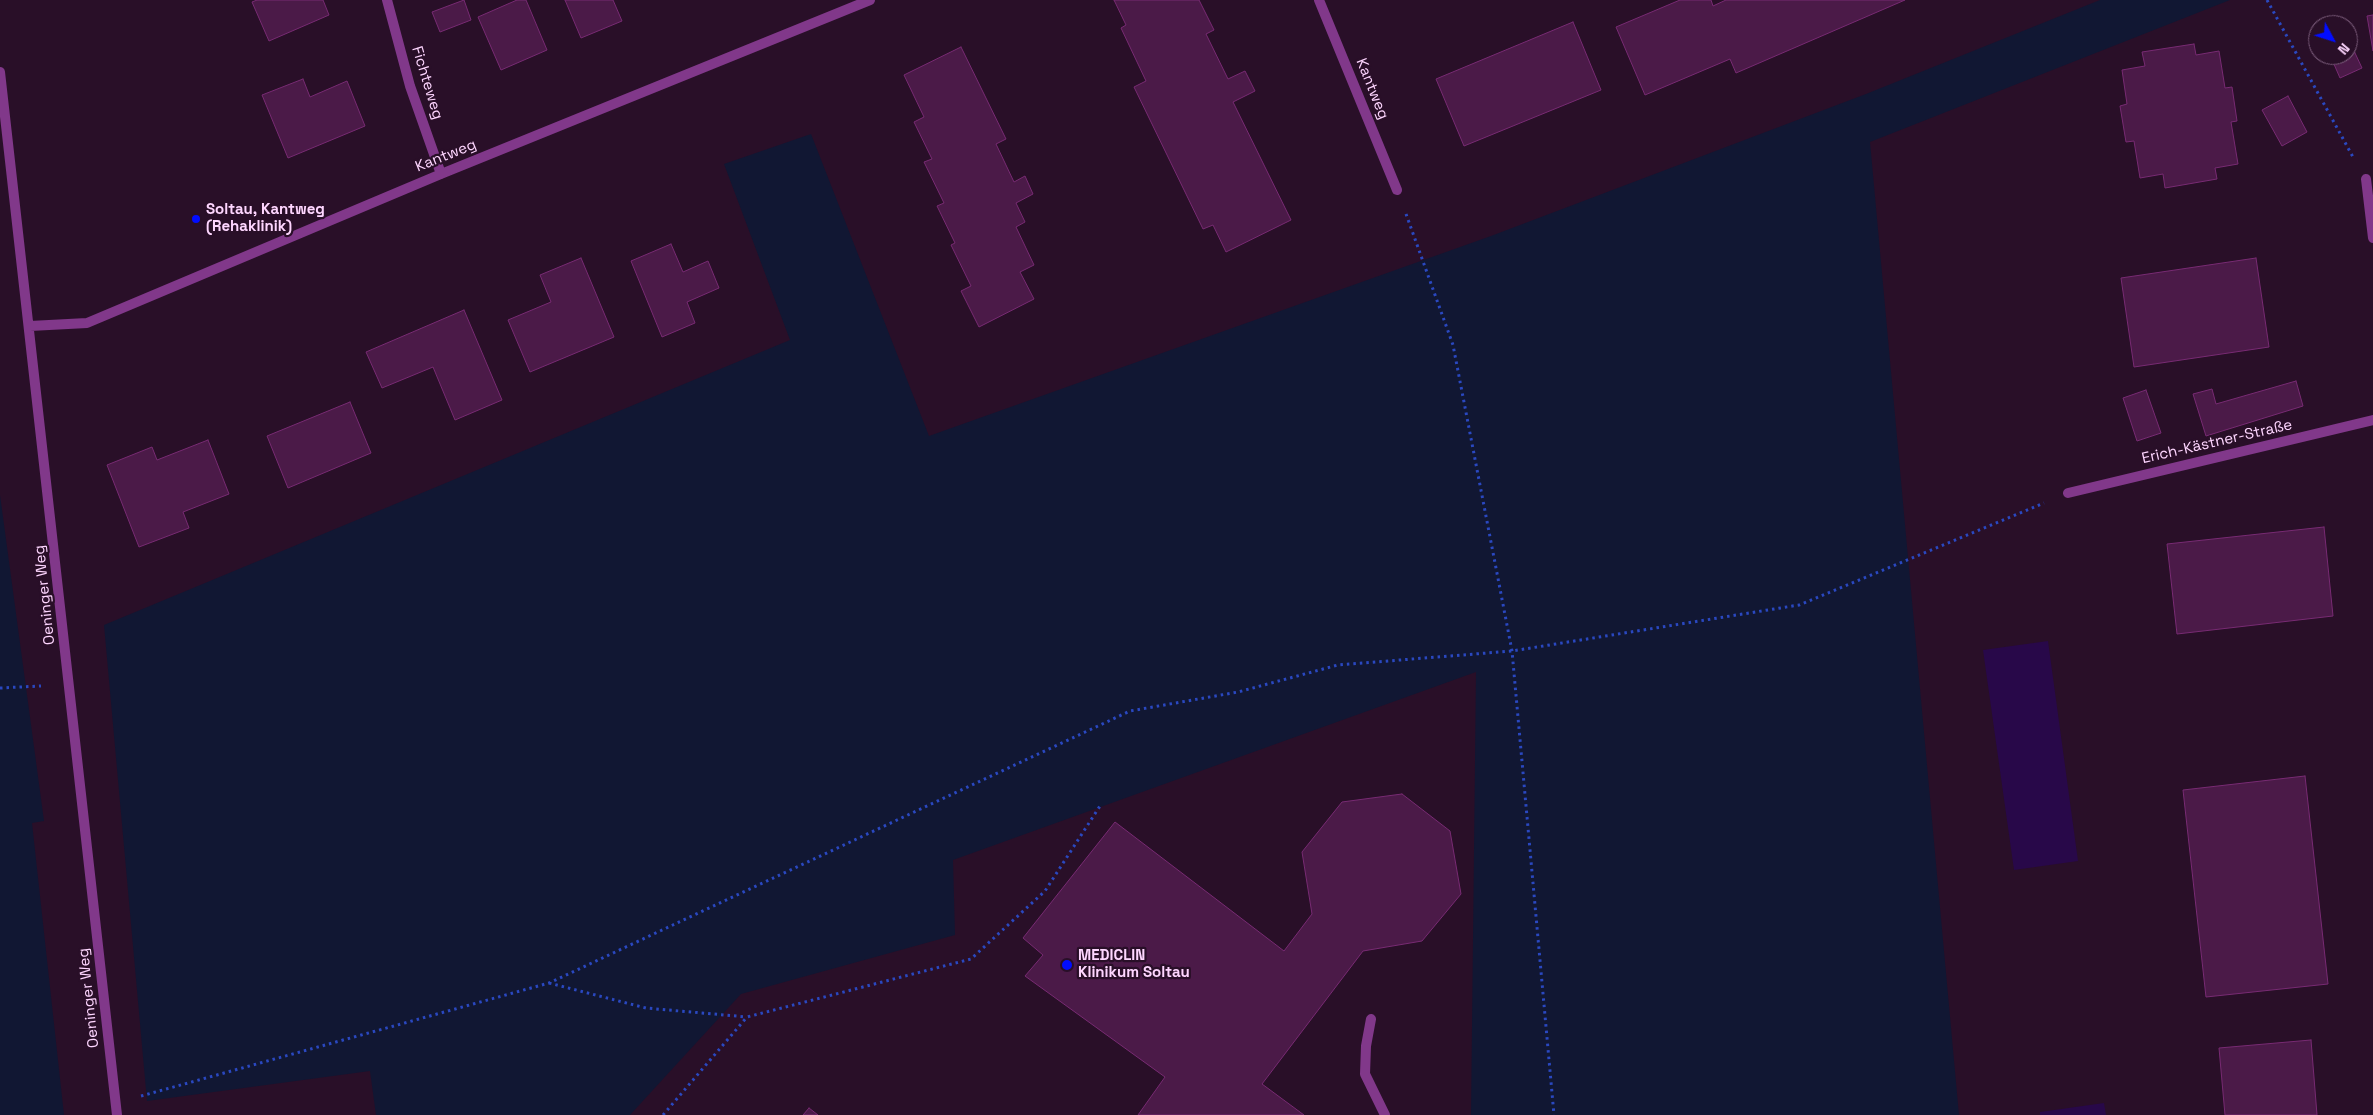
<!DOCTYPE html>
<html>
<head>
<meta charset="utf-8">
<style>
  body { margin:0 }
  #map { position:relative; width:2373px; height:1115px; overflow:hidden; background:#290f28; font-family:"Space Grotesk",sans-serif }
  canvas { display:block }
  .north { position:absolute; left:2308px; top:15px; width:50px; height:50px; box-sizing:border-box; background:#290f28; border:1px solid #7e5f7e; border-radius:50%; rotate:130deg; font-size:14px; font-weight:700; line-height:20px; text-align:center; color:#fed6ff }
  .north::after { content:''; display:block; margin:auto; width:18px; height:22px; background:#020dff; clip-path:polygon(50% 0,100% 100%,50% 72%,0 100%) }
</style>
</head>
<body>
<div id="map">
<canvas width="2373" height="1115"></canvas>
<div class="north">N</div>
</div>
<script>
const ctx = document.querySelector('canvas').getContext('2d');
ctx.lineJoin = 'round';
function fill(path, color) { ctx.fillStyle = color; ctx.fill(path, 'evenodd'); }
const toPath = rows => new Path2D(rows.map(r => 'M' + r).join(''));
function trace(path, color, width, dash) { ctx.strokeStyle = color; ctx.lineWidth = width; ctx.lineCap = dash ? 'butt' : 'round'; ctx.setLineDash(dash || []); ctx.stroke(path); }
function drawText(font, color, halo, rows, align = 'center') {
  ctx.font = font + ' "Space Grotesk",sans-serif'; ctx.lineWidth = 4.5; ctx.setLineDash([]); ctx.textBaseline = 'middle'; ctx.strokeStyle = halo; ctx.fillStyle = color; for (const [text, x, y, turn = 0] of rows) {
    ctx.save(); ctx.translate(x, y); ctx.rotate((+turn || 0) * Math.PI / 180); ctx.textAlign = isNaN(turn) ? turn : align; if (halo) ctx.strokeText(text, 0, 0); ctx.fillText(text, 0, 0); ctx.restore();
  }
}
const green = toPath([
  [2100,0,2230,0,1870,142,1959,1115,1471,1115,1476,672,953,860,955,935,741,994,630,1115,376,1115,370,1071,147,1101,104,625,790,340,724,164,811,134,929,436,1491,236,1866,94],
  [0,495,44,821,32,823,64,1115,0,1115]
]);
const water = toPath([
  [2048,641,2078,861,2014,870,1983,650],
  [2104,1103,2106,1115,2040,1115,2040,1112]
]);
const building = toPath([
  [257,0,323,0,329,15,269,41,252,2,257,0],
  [464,0,471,20,440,32,432,12,464,0],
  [517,0,526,0,547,50,501,70,478,17,517,0],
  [565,0,613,0,622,21,581,38,565,0],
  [1114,0,1199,0,1214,30,1206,34,1228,79,1245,71,1255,91,1233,102,1291,220,1226,252,1213,225,1203,229,1134,87,1146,81,1121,28,1126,25,1114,0],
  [1680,0,1711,0,1713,6,1726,0,1905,0,1736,73,1730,59,1645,95,1616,27,1680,0],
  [2373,15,2373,51,2367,16,2373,15],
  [1573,22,1601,90,1464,146,1436,79,1573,22],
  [2348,38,2362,68,2340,78,2330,55,2348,55,2348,38],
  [2194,44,2196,55,2219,51,2225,88,2232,87,2237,121,2231,122,2238,164,2215,168,2217,179,2165,188,2163,174,2140,178,2134,141,2126,142,2120,106,2127,104,2122,70,2145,66,2142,52,2194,44],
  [961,47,1006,139,996,144,1014,182,1025,176,1033,194,1016,203,1025,222,1016,227,1034,265,1020,272,1034,299,979,327,961,291,971,286,951,245,955,243,937,206,944,203,924,162,932,159,914,122,924,117,904,75,961,47],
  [303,79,310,97,347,81,365,126,288,158,262,95,303,79],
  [2288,96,2307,132,2282,146,2262,110,2288,96],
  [671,244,683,272,708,261,719,288,687,302,695,323,662,337,631,261,671,244],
  [581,258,614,337,530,372,508,320,551,302,540,275,581,258],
  [2256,258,2269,347,2134,367,2121,278,2256,258],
  [464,310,502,400,455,420,433,367,382,388,366,352,464,310],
  [2296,381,2303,406,2206,436,2193,394,2212,389,2216,404,2296,381],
  [2146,390,2161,433,2137,441,2123,398,2146,390],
  [350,402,371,453,288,488,267,436,350,402],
  [208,440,229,494,183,512,189,528,139,547,107,465,152,447,157,460,208,440],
  [2324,527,2333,616,2177,634,2167,544,2324,527],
  [2305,776,2328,984,2206,997,2183,790,2305,776],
  [1402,794,1450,831,1461,894,1422,941,1363,951,1262,1084,1304,1115,1138,1115,1165,1077,1025,976,1043,955,1023,938,1115,822,1284,951,1312,914,1302,852,1342,802,1402,794],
  [2311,1040,2317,1115,2225,1115,2219,1048,2311,1040],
  [809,1108,818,1115,803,1115,809,1108]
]);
const path = toPath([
  [2267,0,2353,157],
  [1406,214,1453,345,1512,651,1554,1115],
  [0,688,41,686],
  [549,983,646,1008,747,1017],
  [141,1096,549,983,1130,711,1238,692,1338,665,1512,651,1799,605,2044,503],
  [663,1115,747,1017,971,959,1045,891,1100,806]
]);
const service = toPath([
  [1371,1019,1366,1046,1365,1074,1385,1115]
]);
const minor = toPath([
  [387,0,410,86,441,174],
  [1319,0,1397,190],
  [0,72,117,1115],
  [2366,179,2373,238],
  [30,326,87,323,441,174,870,0],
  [2068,493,2373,420]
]);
const markers = [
  [196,219,5,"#020dff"],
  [1067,965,6,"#020dff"]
];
const streetNames = [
  ["Fichteweg",427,83,73],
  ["Kantweg",1372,89,68],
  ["Kantweg",446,156,-22],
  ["Erich-Kästner-Straße",2217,442,-13],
  ["Oeninger Weg",45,595,-96],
  ["Oeninger Weg",89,998,-96]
];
const poiNames = [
  ["Soltau, Kantweg",206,210],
  ["(Rehaklinik)",206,227],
  ["MEDICLIN",1078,956],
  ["Klinikum Soltau",1078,973]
];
fill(green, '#111733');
fill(water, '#280849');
fill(building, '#4b1a48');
trace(building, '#782b73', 1);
trace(path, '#2a48c0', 3, [2.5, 4]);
trace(service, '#81388a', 10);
trace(minor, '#81388a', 10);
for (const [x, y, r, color] of markers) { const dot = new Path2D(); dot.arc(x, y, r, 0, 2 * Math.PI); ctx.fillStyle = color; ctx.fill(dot); trace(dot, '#290f28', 2); }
drawText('15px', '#fed6ff', '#290f28', streetNames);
drawText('bold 15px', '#fed6ff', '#290f28', poiNames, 'left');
</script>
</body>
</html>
